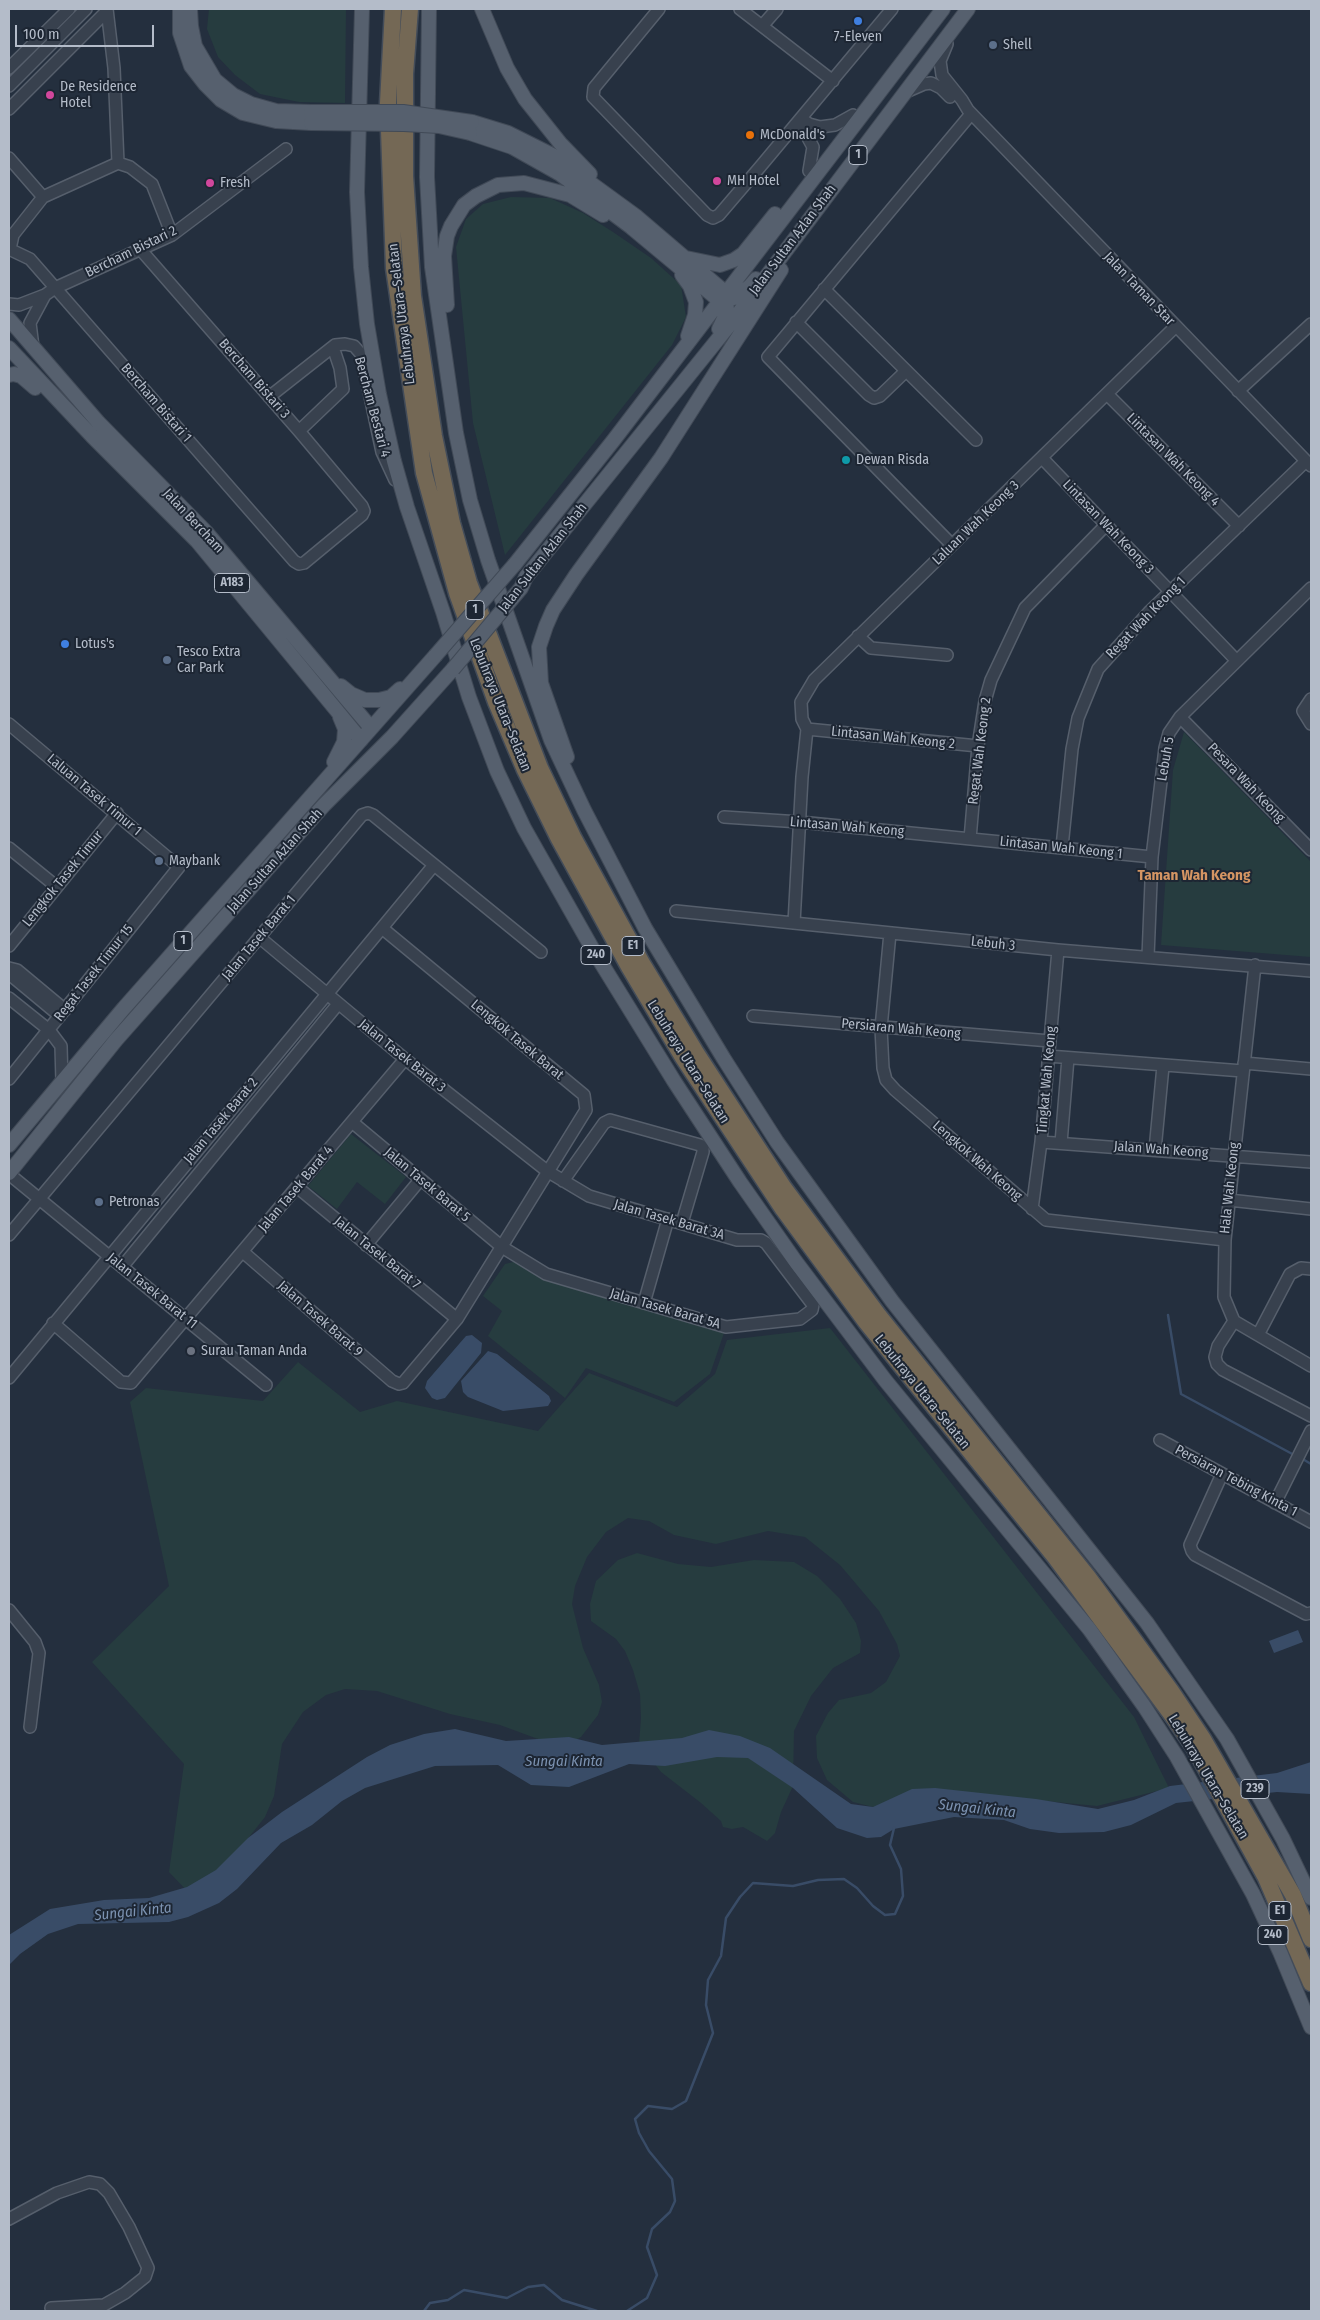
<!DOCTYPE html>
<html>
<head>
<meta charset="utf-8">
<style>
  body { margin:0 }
  #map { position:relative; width:1320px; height:2320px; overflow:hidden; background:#242f3e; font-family:"Fira Sans Condensed",sans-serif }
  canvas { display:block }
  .frame { position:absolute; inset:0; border:10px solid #b4bcc9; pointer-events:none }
  .scale { position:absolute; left:15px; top:25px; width:139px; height:22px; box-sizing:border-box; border:2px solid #b4bcc9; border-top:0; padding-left:6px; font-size:15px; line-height:18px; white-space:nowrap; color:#b4bcc9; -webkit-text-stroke:4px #1d2633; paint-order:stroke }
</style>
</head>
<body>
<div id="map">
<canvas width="1320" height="2320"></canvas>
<div class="frame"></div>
<div class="scale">100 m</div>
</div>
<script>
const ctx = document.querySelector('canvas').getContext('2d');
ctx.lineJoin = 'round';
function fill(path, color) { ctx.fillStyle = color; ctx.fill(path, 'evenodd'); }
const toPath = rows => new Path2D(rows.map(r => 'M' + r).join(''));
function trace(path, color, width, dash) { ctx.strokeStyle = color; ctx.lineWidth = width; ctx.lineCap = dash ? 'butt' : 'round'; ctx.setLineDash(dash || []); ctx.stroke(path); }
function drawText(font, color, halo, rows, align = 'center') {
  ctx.font = font + ' "Fira Sans Condensed",sans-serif'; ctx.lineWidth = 4; ctx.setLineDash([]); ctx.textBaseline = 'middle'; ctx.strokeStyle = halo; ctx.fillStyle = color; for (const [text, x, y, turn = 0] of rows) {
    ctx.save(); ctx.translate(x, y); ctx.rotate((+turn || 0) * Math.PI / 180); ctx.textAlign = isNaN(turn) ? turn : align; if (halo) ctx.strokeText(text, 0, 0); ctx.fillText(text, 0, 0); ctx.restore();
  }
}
const green = toPath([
  [209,9,346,9,345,103,299,102,260,94,235,75,218,57,207,29],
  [511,197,550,198,583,213,613,232,651,258,681,285,686,317,672,345,505,555,473,423,456,247,466,219,483,204],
  [1184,732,1311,862,1311,957,1161,945,1173,770],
  [351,1134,406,1177,385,1204,357,1182,337,1209,308,1186],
  [517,1261,543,1279,724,1333,710,1374,674,1402,586,1368,565,1398,488,1336,502,1311,483,1296,505,1264],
  [830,1328,1134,1717,1169,1788,1097,1806,1035,1800,873,1807,853,1802,827,1780,817,1758,816,1736,828,1713,839,1700,871,1693,886,1682,900,1656,897,1644,879,1611,840,1565,805,1537,768,1531,716,1544,674,1535,649,1521,628,1518,606,1532,587,1557,575,1586,572,1604,583,1648,599,1685,602,1702,598,1715,581,1737,572,1742,538,1739,500,1725,450,1714,377,1691,345,1689,326,1695,303,1712,282,1744,274,1796,265,1817,219,1875,188,1892,169,1872,184,1764,92,1662,169,1586,130,1402,146,1388,263,1401,298,1362,360,1412,397,1401,538,1431,589,1373,677,1407,715,1374,727,1340],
  [637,1553,678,1564,711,1567,754,1560,794,1562,817,1576,840,1599,856,1623,861,1641,860,1653,833,1668,811,1696,794,1731,793,1786,781,1812,775,1833,767,1841,743,1827,732,1829,723,1827,721,1821,701,1803,661,1772,639,1744,641,1718,640,1694,633,1670,625,1651,616,1639,591,1621,590,1604,596,1581,618,1560]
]);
const water = toPath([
  [472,1335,482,1343,481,1353,445,1398,437,1400,432,1398,425,1388,427,1381,466,1336],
  [488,1351,497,1354,549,1396,551,1401,548,1406,503,1411,468,1397,463,1392,461,1381],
  [1298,1630,1303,1642,1274,1653,1269,1641],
  [455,1729,506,1741,569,1737,602,1745,682,1738,709,1730,740,1736,770,1748,851,1804,873,1807,912,1789,935,1788,1036,1799,1098,1809,1134,1800,1170,1786,1277,1773,1311,1762,1311,1794,1277,1792,1176,1803,1131,1825,1104,1832,1059,1833,1030,1829,1004,1820,954,1817,894,1829,881,1837,867,1838,837,1828,793,1788,748,1758,717,1757,665,1766,629,1764,569,1787,531,1785,498,1765,435,1766,365,1788,342,1801,312,1825,281,1843,237,1889,219,1903,188,1917,169,1922,78,1924,48,1934,20,1954,9,1965,9,1935,50,1909,104,1900,149,1898,187,1887,216,1870,248,1838,282,1812,367,1757,390,1745,424,1734]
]);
const stream = toPath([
  [1168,1315,1181,1394,1296,1456],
  [1301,1458,1311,1464],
  [424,2311,430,2303,448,2300,464,2290,507,2298,528,2287,544,2285,562,2300,597,2311],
  [627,2311,647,2298,657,2275,647,2247,652,2229,670,2212,675,2201,672,2179,649,2151,639,2133,635,2119,648,2106,672,2109,686,2101,713,2033,706,2005,708,1980,721,1956,726,1918,740,1897,753,1883,793,1886,818,1880,844,1879,857,1888,873,1906,885,1915,895,1914,903,1896,901,1869,890,1845,894,1828]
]);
const minor = toPath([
  [659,9,594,88,593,97,707,215,713,218,719,215,760,167,892,9],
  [740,9,833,81],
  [762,26,777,9],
  [947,44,940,61,942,75,962,100,968,110,1311,466],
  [9,68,69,9],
  [9,86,86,9],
  [908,91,924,84,931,83,941,88,950,97],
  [9,109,107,11],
  [801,119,809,124,820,127,835,125,853,115],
  [795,125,807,136,813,147,809,171],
  [9,158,43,197],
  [118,163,130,167,152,184,172,235],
  [9,249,30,259,294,561,299,564,304,563,362,515,364,511,362,506,299,431,140,249],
  [10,249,13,235,43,197,118,163,114,68,107,9],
  [824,289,976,440],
  [9,304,19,305,45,295,55,288,172,235,286,149],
  [796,322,869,395,874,398,880,396,906,371],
  [33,347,30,323,45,295],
  [1238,391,1311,324],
  [1107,394,1239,526],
  [269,397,335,345,345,344,354,346,361,354,382,452,395,480],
  [299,431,343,389,340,368,333,347],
  [1042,458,1236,660],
  [952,545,768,357,971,114],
  [858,636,871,648,947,655],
  [1311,699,1303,711,1311,724],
  [1180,717,1311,850],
  [9,724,179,867,9,1079],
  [807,729,802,719,801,702,814,680,1175,327],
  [807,729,978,746],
  [724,817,800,822,1152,857],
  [970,839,978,746,985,701,991,680,1025,608,1106,525],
  [1062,847,1072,749,1078,718,1098,669,1150,611,1306,461],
  [9,848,57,887],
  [676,911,1058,950,1311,971],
  [794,923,802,777,807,729],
  [890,933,881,1028,883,1068,886,1080,895,1090,1046,1220,1225,1240],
  [259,937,405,1059,547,1171,589,1196,737,1240,761,1240,766,1243,813,1305,812,1310,800,1319,726,1327,546,1274,502,1247,352,1122],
  [9,946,117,813],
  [1148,957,1152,857,1165,748,1169,733,1180,717,1311,588],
  [1255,965,1225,1240,1224,1297,1234,1321,1311,1366],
  [9,968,17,970,65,1010],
  [9,969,13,977,60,1016],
  [9,998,49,1030,61,1046,62,1082],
  [753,1016,1050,1041],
  [1048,1056,1243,1071],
  [1244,1063,1311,1069],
  [1041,1142,1311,1162],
  [1061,1143,1068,1058],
  [1155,1150,1163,1066],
  [9,1174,266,1385],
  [563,1181,604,1123,610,1120,700,1145,703,1148,703,1152,682,1223],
  [297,1187,457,1319],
  [1229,1200,1311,1209],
  [1032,1209,1041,1142,1058,950],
  [9,1235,362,815,368,813,373,815,541,952],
  [366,1245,420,1180],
  [243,1252,392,1381,399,1384,403,1383,457,1319,586,1110,584,1095,382,928],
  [122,1267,338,1004],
  [644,1303,668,1219],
  [1234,1321,1218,1346,1215,1357,1217,1364,1223,1370,1311,1416],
  [53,1323,121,1382,131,1383,405,1059],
  [1258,1335,1290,1274,1301,1268,1311,1269],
  [9,1378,434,865],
  [1160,1440,1311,1522],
  [1222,1474,1190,1545,1192,1551,1195,1555,1306,1614,1311,1613],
  [1275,1503,1311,1431],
  [9,1610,35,1642,39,1653,30,1727],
  [9,2219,57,2193,89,2182,100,2184,109,2193,129,2227,148,2268,145,2277,125,2293,104,2305,51,2308]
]);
const major = toPath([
  [180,9,180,33,191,66,205,84,221,100,243,113,276,121,311,123],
  [190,9,191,26,195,46,215,80,233,95,251,104,276,111,311,112],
  [362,9,357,192,361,267,367,324,379,394,394,461,407,507,443,612,469,697,497,771,524,828,592,948,674,1081,740,1182,796,1262,885,1380,1090,1630,1144,1706,1177,1757,1253,1894,1280,1952,1311,2027],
  [429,9,427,177,432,267,456,433,470,500,488,560,551,740,584,810,645,928,724,1059,777,1142,892,1301,1147,1623,1227,1739,1283,1839,1311,1898],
  [482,9,507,68,525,99,560,143,590,174],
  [472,122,508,133,552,155,637,217,726,293,727,312,719,329],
  [470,133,512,147,560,174,631,227,720,301,734,298,750,286,756,279],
  [686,258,720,265,734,260,743,254,775,214],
  [682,275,690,286,696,302,695,315,688,336],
  [447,305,444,256,447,236,451,226,464,205,476,196,498,185,524,183,570,195,603,215],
  [9,319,98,422,206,532,371,728],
  [9,348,92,436,197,541,361,740],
  [9,375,14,374,21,376,35,388],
  [515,564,613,441,943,9],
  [526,577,735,318,968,9],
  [341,686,351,694,365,700,379,700,391,697,400,689],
  [567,757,541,683,539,647,546,626,553,610,576,575,661,458,781,270],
  [334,762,344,742,345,729,340,717],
  [9,1145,124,1008,435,656],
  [9,1173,116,1040,324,805,392,737,453,669]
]);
const highway = toPath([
  [393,9,388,103,394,268,424,473,457,593,496,702,525,770,559,839,629,967,682,1056,783,1209,866,1322,1055,1557,1174,1718,1194,1747,1266,1878,1311,1983],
  [410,9,405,74,405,176,413,296,434,436,452,523,469,583,540,768,573,837,643,965,695,1051,784,1188,879,1316,1088,1577,1171,1691,1203,1739,1293,1895,1311,1939]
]);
const majorBridge = toPath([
  [311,112,403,112,472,122],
  [311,123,404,124,439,126,470,133],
  [435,656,515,564],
  [453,669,521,588,526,577]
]);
const markers = [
  [858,21,5,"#3f7fe0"],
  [993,45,5,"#5c6f8a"],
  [50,95,5,"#d1479c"],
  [750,135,5,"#e8710a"],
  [717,181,5,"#d1479c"],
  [210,183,5,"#d1479c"],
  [846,460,5,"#0f9aa8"],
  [65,644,5,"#3f7fe0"],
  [167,660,5,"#5c6f8a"],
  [159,861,5,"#5c6f8a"],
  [99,1202,5,"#5c6f8a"],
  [191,1351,5,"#6b7280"]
];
const shields = [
  [858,155,18],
  [232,583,35],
  [475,610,18],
  [183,941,18],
  [633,946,22],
  [596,955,30],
  [1255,1789,28],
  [1280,1911,22],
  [1273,1935,30]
];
const shieldNames = [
  ["1",858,155],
  ["A183",232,583],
  ["1",475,610],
  ["1",183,941],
  ["E1",633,946],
  ["240",596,955],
  ["239",1255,1789],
  ["E1",1280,1911],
  ["240",1273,1935]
];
const poiNames = [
  ["7-Eleven",858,37,"center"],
  ["Shell",1003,45],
  ["De Residence",60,87],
  ["Hotel",60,103],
  ["McDonald's",760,135],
  ["MH Hotel",727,181],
  ["Fresh",220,183],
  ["Dewan Risda",856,460],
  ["Lotus's",75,644],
  ["Tesco Extra",177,652],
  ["Car Park",177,668],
  ["Maybank",169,861],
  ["Petronas",109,1202],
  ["Surau Taman Anda",201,1351]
];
const streetNames = [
  ["Jalan Sultan Azlan Shah",793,240,-53],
  ["Bercham Bistari 2",131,252,-26],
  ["Jalan Taman Star",1139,289,46],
  ["Lebuhraya Utara–Selatan",402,314,-97],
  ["Bercham Bistari 3",254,379,49],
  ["Bercham Bistari 1",156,403,49],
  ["Bercham Bestari 4",372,407,75],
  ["Lintasan Wah Keong 4",1173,460,45],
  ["Jalan Bercham",193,521,47],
  ["Laluan Wah Keong 3",976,523,-44],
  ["Lintasan Wah Keong 3",1108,527,46],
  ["Jalan Sultan Azlan Shah",543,558,-52],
  ["Regat Wah Keong 1",1146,618,-46],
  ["Lebuhraya Utara–Selatan",500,705,68],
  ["Lintasan Wah Keong 2",893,738,6],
  ["Regat Wah Keong 2",980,751,-83],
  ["Lebuh 5",1166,759,-80],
  ["Pesara Wah Keong",1246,783,46],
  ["Laluan Tasek Timur 1",94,795,40],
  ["Lintasan Wah Keong",847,827,5],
  ["Lintasan Wah Keong 1",1061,848,6],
  ["Jalan Sultan Azlan Shah",275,861,-48],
  ["Lengkok Tasek Timur",63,879,-51],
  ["Jalan Tasek Barat 1",259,938,-50],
  ["Lebuh 3",993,944,6],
  ["Regat Tasek Timur 15",94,973,-52],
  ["Persiaran Wah Keong",901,1029,5],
  ["Lengkok Tasek Barat",517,1040,40],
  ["Jalan Tasek Barat 3",402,1056,39],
  ["Lebuhraya Utara–Selatan",688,1062,58],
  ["Tingkat Wah Keong",1047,1080,-85],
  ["Jalan Tasek Barat 2",221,1121,-50],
  ["Jalan Wah Keong",1161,1150,4],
  ["Lengkok Wah Keong",977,1161,41],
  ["Jalan Tasek Barat 5",427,1185,40],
  ["Hala Wah Keong",1230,1188,-84],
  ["Jalan Tasek Barat 4",296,1189,-50],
  ["Jalan Tasek Barat 3A",669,1220,16],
  ["Jalan Tasek Barat 7",377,1253,39],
  ["Jalan Tasek Barat 11",152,1291,39],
  ["Jalan Tasek Barat 5A",665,1309,16],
  ["Jalan Tasek Barat 9",320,1319,41],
  ["Lebuhraya Utara–Selatan",922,1392,51],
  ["Persiaran Tebing Kinta 1",1236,1481,28],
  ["Lebuhraya Utara–Selatan",1208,1777,59]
];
const neighbourhoodNames = [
  ["Taman Wah Keong",1194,876]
];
const waterNames = [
  ["Sungai Kinta",564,1762],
  ["Sungai Kinta",977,1809,6],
  ["Sungai Kinta",133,1912,-6]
];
fill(green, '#263c3f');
fill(water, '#394c67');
trace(stream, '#394c67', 2.5);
trace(minor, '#565f6c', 14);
trace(major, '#414a57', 16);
trace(highway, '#434c59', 19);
trace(minor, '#38414e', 11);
trace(major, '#56606e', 14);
trace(highway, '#746855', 16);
trace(majorBridge, '#414a57', 16, []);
trace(majorBridge, '#56606e', 14);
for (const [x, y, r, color] of markers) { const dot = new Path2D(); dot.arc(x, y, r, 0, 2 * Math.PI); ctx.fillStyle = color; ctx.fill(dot); trace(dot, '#1d2633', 2); }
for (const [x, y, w] of shields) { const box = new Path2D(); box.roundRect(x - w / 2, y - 9.5, w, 19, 4); ctx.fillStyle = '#1d2633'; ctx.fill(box); trace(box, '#b4bcc9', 1); }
drawText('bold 12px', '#b4bcc9', null, shieldNames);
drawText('14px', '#b4bcc9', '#1d2633', poiNames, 'left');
drawText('14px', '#b4bcc9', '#1d2633', streetNames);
drawText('bold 15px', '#d59563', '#1d2633', neighbourhoodNames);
drawText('italic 15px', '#7c92b1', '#1d2633', waterNames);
</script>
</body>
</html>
